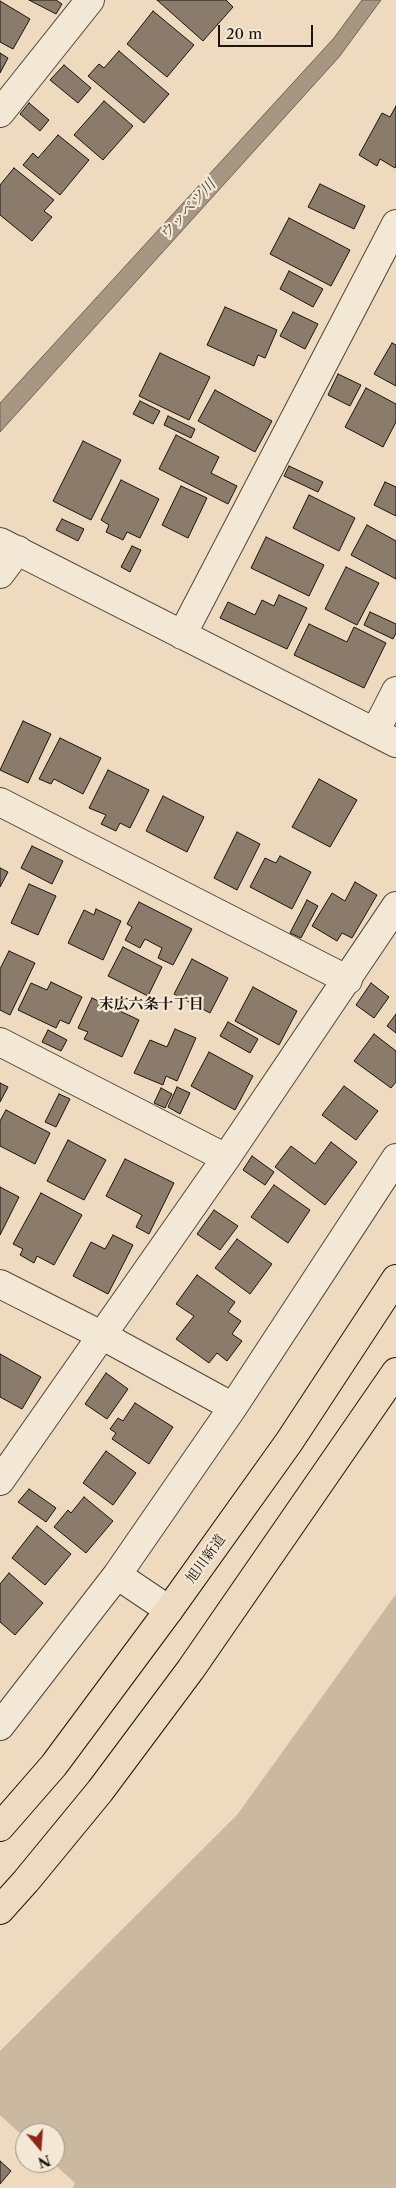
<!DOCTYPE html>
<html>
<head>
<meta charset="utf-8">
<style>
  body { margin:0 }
  #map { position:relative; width:396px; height:2188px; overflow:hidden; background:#eddabf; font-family:"Libre Caslon Text",serif }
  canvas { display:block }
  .north { position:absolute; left:15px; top:2123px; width:50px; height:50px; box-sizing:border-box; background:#f3e7d5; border:1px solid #9e9385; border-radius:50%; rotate:162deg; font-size:14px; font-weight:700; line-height:20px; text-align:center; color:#1e140d }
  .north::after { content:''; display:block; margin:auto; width:18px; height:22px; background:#8f2418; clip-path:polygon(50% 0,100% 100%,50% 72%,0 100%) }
  .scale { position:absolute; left:218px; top:25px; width:95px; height:22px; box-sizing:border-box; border:2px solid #1e140d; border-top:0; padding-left:6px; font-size:15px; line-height:18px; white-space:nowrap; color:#1e140d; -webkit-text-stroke:4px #f3e7d5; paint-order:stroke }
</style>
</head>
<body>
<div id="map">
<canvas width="396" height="2188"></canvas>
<div class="north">N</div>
<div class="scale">20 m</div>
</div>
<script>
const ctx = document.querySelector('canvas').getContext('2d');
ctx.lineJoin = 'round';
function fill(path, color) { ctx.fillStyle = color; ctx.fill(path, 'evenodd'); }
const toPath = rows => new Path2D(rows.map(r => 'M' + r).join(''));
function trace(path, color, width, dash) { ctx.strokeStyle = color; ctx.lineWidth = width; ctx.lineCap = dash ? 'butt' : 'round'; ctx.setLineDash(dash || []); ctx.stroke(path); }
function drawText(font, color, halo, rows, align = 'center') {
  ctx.font = font + ' "Libre Caslon Text","Noto Serif JP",serif'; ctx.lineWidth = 4.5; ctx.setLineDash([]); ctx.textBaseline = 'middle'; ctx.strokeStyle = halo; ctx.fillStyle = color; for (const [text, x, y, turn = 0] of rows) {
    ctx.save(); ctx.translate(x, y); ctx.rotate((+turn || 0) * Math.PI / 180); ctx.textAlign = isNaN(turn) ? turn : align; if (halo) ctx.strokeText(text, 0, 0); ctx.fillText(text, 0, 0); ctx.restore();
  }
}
const green = toPath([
  [396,1594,396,2188,73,2188,75,2183,53,2163,55,2163,55,2133,25,2133,25,2138,0,2115,0,2051,237,1815]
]);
const water = toPath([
  [362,0,381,0,339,57,0,432,0,403,334,38,362,0]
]);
const building = toPath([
  [29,0,56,0,62,4,56,14,29,0],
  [157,0,226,0,233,7,203,41,157,0],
  [0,1,30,19,13,49,0,42,0,1],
  [153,11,194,45,167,77,127,44,153,11],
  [119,51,169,94,144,123,88,76,99,64,104,68,119,51],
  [0,53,8,58,0,73,0,53],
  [64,65,91,88,78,103,50,80,64,65],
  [104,101,133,126,103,160,74,135,104,101],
  [29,103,49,120,40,131,20,114,29,103],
  [396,106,396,165,395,168,380,159,377,166,359,155,382,113,390,117,396,106],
  [58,135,89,160,60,195,23,165,33,153,38,158,58,135],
  [14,168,54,200,44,211,52,217,32,241,0,215,0,185,14,168],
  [320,184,365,206,354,229,308,207,320,184],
  [289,218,350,250,331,286,270,254,289,218],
  [289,271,323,289,313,307,280,289,289,271],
  [225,307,277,330,265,358,258,355,254,366,207,345,225,307],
  [293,312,318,324,305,349,280,336,293,312],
  [392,343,396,345,396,386,374,374,392,343],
  [160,353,210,377,189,420,139,396,160,353],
  [338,374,361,385,350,406,328,395,338,374],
  [366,388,396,404,396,422,383,447,345,427,366,388],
  [215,390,272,421,255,452,198,421,215,390],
  [140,401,160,411,153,424,133,414,140,401],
  [168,416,195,429,191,438,164,425,168,416],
  [176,435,219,457,211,473,237,486,228,504,159,469,176,435],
  [83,441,121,460,91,520,53,501,83,441],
  [289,466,323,482,318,492,284,476,289,466],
  [121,480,159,499,140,538,127,532,123,540,106,532,109,525,101,520,121,480],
  [385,482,396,487,396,516,374,505,385,482],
  [181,486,207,498,188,538,162,525,181,486],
  [309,495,355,518,339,551,293,528,309,495],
  [62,519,84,529,78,541,56,530,62,519],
  [367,525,396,541,396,579,351,555,367,525],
  [266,537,324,565,309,596,251,568,266,537],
  [132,546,141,550,130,572,121,567,132,546],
  [346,567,379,583,357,625,325,609,346,567],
  [279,595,307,608,287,649,220,618,228,602,255,615,262,600,274,606,279,595],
  [370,612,396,624,396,633,393,639,364,625,370,612],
  [309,624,347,642,354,627,386,643,364,688,294,655,309,624],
  [23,721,51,734,28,783,0,770,23,721],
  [60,738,101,758,83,794,54,779,51,784,39,779,60,738],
  [108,770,149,790,130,828,120,823,116,831,101,824,106,815,89,808,108,770],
  [319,779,357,800,330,847,292,827,319,779],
  [163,796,204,817,187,852,146,831,163,796],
  [237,832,260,844,237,890,214,878,237,832],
  [32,846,63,861,52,884,21,868,32,846],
  [280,856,311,872,292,909,250,887,265,858,276,863,280,856],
  [0,868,8,872,0,887,0,868],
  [355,882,377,895,352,938,342,933,337,941,312,926,332,893,345,901,355,882],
  [29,884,56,896,38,935,11,923,29,884],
  [307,900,318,906,301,938,290,933,307,900],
  [139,902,192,929,173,965,158,958,162,948,145,939,140,948,125,940,132,927,127,924,139,902],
  [96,909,121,921,103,960,68,943,84,910,94,915,96,909],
  [123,947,162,967,148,996,108,976,123,947],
  [9,951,35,963,10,1015,0,1010,0,969,9,951],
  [192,959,228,978,210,1013,174,994,192,959],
  [51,982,82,997,69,1024,60,1020,56,1028,18,1010,31,983,47,990,51,982],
  [371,983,389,997,374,1018,356,1005,371,983],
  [253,987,297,1011,279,1045,235,1021,253,987],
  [92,998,139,1020,122,1057,84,1039,88,1032,78,1028,92,998],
  [396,1014,396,1033,387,1026,396,1014],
  [228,1022,258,1039,250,1053,220,1036,228,1022],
  [175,1029,196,1038,177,1081,166,1076,163,1085,134,1073,150,1040,167,1047,175,1029],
  [48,1030,67,1040,61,1051,42,1042,48,1030],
  [374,1034,396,1051,396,1082,391,1088,354,1061,374,1034],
  [209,1052,253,1076,235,1110,191,1086,209,1052],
  [0,1083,8,1087,0,1102,0,1083],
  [344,1086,378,1111,356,1140,322,1115,344,1086],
  [177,1087,190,1093,180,1114,168,1107,177,1087],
  [161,1088,172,1094,165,1108,154,1103,161,1088],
  [59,1094,70,1099,56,1127,45,1122,59,1094],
  [6,1110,50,1133,35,1164,0,1146,0,1121,6,1110],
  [68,1140,106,1160,84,1200,47,1181,68,1140],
  [331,1142,357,1162,325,1205,275,1167,291,1146,315,1164,331,1142],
  [252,1156,274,1172,265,1185,243,1170,252,1156],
  [125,1159,174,1183,149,1234,136,1227,142,1215,106,1196,125,1159],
  [274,1185,310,1210,288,1243,251,1217,274,1185],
  [0,1187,19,1197,0,1235,0,1187],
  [41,1193,82,1215,54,1265,37,1256,34,1263,20,1255,23,1249,13,1244,41,1193],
  [214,1210,238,1226,220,1250,197,1234,214,1210],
  [113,1235,133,1245,108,1294,73,1276,91,1242,105,1249,113,1235],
  [237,1239,272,1264,250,1294,215,1268,237,1239],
  [197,1275,235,1302,228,1312,241,1321,232,1334,242,1341,227,1361,217,1353,209,1363,176,1339,194,1316,176,1304,197,1275],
  [0,1354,41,1377,22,1409,0,1397,0,1354],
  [106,1373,128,1389,107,1419,85,1404,106,1373],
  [135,1403,173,1427,149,1464,112,1439,116,1433,110,1429,118,1418,123,1421,135,1403],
  [106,1451,136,1473,113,1505,83,1483,106,1451],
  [29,1489,56,1508,46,1522,18,1502,29,1489],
  [84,1497,113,1521,86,1553,54,1527,68,1510,71,1513,84,1497],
  [37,1526,71,1554,45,1585,12,1558,37,1526],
  [9,1573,43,1603,15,1635,0,1622,0,1584,9,1573],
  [0,2161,11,2171,0,2184,0,2161]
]);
const minor = toPath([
  [0,113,90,0],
  [0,542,396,743],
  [0,574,18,550],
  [182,635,396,224],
  [375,732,396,691],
  [0,802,348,980],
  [0,1042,226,1158],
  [0,1284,103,1336,233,1407],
  [0,1481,226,1158,396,906],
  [117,1575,169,1610],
  [0,1726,117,1575,233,1407,396,1158]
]);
const trunk = toPath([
  [0,1827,54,1765,169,1610,289,1442,396,1279],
  [0,1910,26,1881,100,1791,191,1669,396,1372]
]);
const streetNames = [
  ["旭川新道",206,1559,-54]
];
const waterNames = [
  ["ウッペツ川",188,210,-48]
];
const neighbourhoodNames = [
  ["末広六条十丁目",151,1005]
];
fill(green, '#cab8a1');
fill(water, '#a79782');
trace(water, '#706353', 1);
fill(building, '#8a7b6a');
trace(building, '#1e140d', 1);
trace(minor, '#52463a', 30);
trace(trunk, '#1e140d', 30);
trace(minor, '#f3e7d5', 28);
trace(trunk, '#eddabf', 28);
drawText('14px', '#1e140d', '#f3e7d5', streetNames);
drawText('italic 15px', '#55483c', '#f3e7d5', waterNames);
drawText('bold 15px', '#1e140d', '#f3e7d5', neighbourhoodNames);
</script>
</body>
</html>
